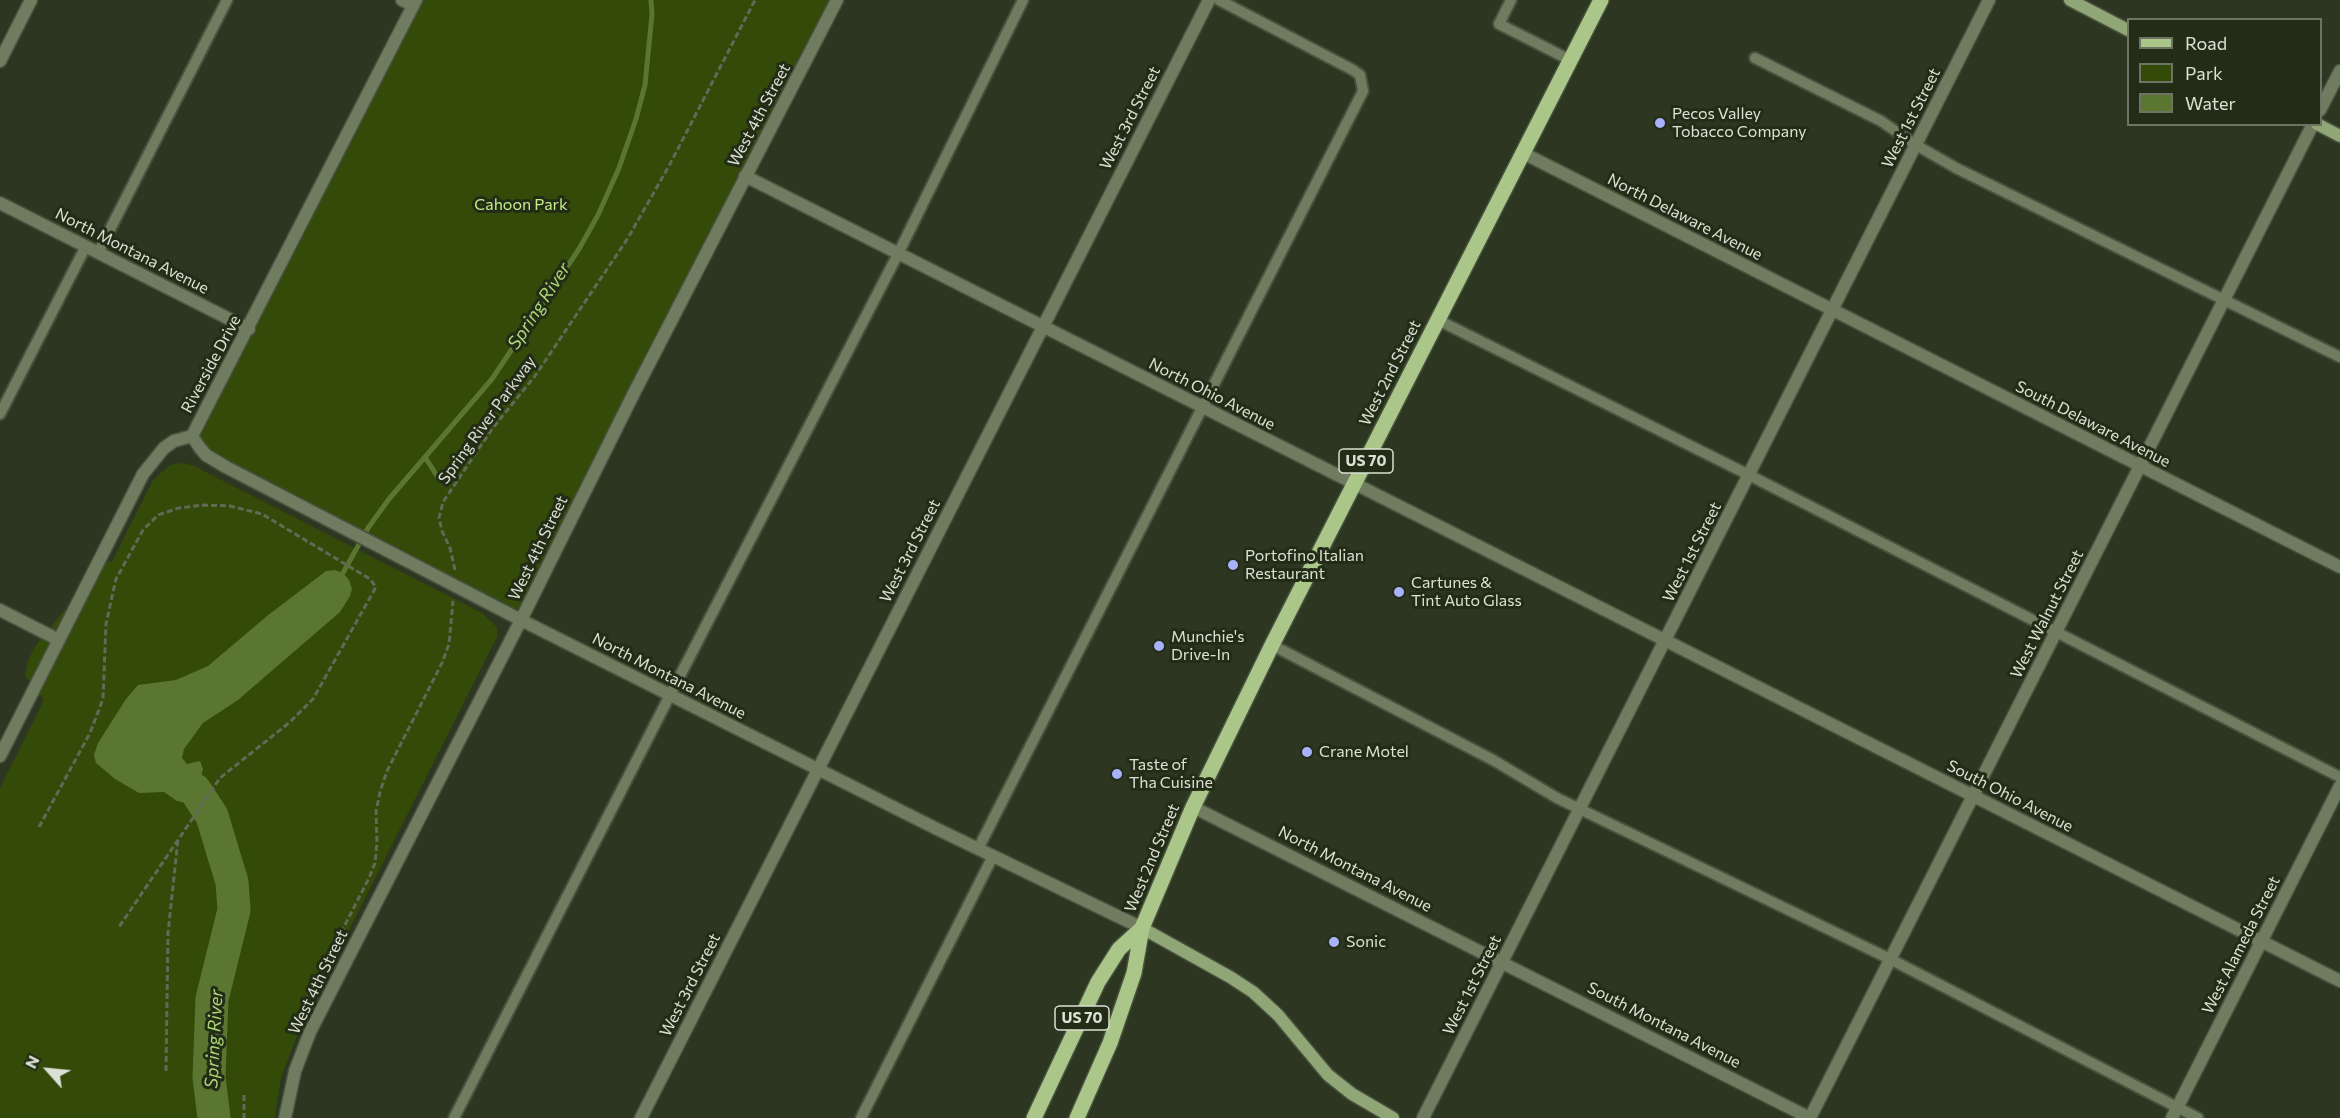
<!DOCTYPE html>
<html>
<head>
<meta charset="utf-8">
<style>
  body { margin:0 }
  #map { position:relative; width:2340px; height:1118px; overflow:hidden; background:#2c3621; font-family:Commissioner,sans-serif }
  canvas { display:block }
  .legend { position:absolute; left:2127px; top:18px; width:195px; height:108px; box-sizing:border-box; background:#232c17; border:2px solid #6d7463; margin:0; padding:8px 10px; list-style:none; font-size:18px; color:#dbe1d4 }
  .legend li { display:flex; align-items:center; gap:12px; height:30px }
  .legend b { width:30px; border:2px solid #6d7463 }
  .north { position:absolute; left:18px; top:1040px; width:60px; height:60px; -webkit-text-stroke:4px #232c17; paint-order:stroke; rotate:297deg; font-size:16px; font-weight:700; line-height:24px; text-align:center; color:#dbe1d4 }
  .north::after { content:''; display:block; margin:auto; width:21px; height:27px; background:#dbe1d4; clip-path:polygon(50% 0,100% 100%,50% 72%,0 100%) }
</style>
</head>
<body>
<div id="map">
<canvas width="2340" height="1118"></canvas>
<ul class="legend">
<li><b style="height:8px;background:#abc689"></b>Road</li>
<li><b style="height:16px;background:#334a09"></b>Park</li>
<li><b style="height:16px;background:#5a7630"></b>Water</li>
</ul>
<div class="north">N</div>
</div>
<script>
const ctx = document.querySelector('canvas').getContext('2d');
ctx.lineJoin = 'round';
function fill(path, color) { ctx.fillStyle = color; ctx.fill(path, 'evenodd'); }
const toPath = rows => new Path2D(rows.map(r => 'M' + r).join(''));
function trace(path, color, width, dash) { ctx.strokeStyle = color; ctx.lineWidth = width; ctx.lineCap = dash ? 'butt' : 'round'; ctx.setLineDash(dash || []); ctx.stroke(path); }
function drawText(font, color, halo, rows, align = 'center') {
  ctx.font = font + ' Commissioner,sans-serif'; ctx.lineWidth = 6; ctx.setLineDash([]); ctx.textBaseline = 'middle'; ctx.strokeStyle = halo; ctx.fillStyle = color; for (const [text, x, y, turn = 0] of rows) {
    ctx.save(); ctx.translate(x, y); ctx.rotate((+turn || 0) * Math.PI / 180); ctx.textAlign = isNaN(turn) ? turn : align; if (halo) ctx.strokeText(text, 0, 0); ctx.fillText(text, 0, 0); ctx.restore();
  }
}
const green = toPath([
  [416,0,837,0,521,620,226,467,192,436],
  [180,463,192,465,482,613,497,627,497,637,302,1023,281,1078,275,1118,0,1118,0,788,44,700,25,676,29,658,37,644,71,602,88,570,104,561,112,562,153,480,170,465]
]);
const water = toPath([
  [326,571,335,570,343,573,349,580,352,589,350,596,340,612,238,700,203,723,184,749,182,758,187,764,200,761,203,769,200,781,187,803,177,801,164,792,139,793,115,779,96,763,94,755,98,743,126,699,138,685,176,680,208,666,267,616]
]);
const stream = toPath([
  [425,457,439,479],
  [343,573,368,528,389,499,492,379,579,249,598,215,619,168,636,119,645,85,652,14,651,0]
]);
const river = toPath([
  [195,790,212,816,232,882,234,910,212,999,209,1077,214,1118]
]);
const path = toPath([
  [455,570,450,548,442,531,439,518,443,502,492,429,535,376,628,238,670,164,755,0],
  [39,827,90,733,103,699,106,624,116,579,143,530,158,515,179,508,204,505,230,506,262,514,370,579,376,587,313,699,290,722,220,778,119,927],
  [304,1005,369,878,375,863,377,842,376,812,380,792,387,771,442,663,449,644,453,601],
  [166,1071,168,933,178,839],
  [244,1095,244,1118]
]);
const service = toPath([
  [1511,0,1499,24,1570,60],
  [1755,58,1881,121,1916,145,1956,168,2340,357],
  [98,253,227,0],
  [1438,320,1749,475,2340,777],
  [0,414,86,246],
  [1272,645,1493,760,1557,798,1890,959,2198,1118],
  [978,849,1363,91,1360,75,1353,70,1219,0],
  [454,1118,670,695,898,254,1023,0],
  [861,1118,993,856]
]);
const minor = toPath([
  [402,0,413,5],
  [0,61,31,0],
  [2320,110,2340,71],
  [1523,153,2340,567],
  [745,176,2340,981],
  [0,610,59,640],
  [0,756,143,474,164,448,174,441,192,436],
  [1193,807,1810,1118,2313,124],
  [285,1118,295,1071,310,1032,521,620],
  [641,1118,1209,0],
  [1423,1118,1989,0]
]);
const tertiary = toPath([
  [416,0,192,436,200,448,206,455,226,467,521,620,935,828,1142,928],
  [0,203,249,329],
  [521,620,635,391,837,0],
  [2172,1118,2340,786]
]);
const secondary = toPath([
  [2070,0,2128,30],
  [2317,124,2340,136],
  [1142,928,1230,977,1253,992,1278,1015,1328,1075,1352,1094,1393,1118]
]);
const primary = toPath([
  [1034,1118,1098,982,1119,949,1142,928],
  [1077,1118,1110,1043,1134,973,1142,928,1193,807,1272,645,1601,0]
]);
const markers = [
  [1660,123,6,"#a7b1fc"],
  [1233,565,6,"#a7b1fc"],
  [1399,592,6,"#a7b1fc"],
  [1159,646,6,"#a7b1fc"],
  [1307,752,6,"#a7b1fc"],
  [1117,774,6,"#a7b1fc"],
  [1334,942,6,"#a7b1fc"]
];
const shields = [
  [1366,461,54],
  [1082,1018,54]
];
const shieldNames = [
  ["US 70",1366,461],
  ["US 70",1082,1018]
];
const poiNames = [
  ["Pecos Valley",1672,114],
  ["Tobacco Company",1672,132],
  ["Portofino Italian",1245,556],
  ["Restaurant",1245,574],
  ["Cartunes &",1411,583],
  ["Tint Auto Glass",1411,601],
  ["Munchie's",1171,637],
  ["Drive-In",1171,655],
  ["Crane Motel",1319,752],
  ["Taste of",1129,765],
  ["Tha Cuisine",1129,783],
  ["Sonic",1346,942]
];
const streetNames = [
  ["West 4th Street",759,115,-62],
  ["West 3rd Street",1130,118,-63],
  ["West 1st Street",1911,118,-63],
  ["North Delaware Avenue",1685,217,27],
  ["North Montana Avenue",132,251,27],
  ["Riverside Drive",211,364,-62],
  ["West 2nd Street",1390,373,-63],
  ["North Ohio Avenue",1212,394,27],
  ["Spring River Parkway",487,420,-54],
  ["South Delaware Avenue",2093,424,27],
  ["West 4th Street",538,548,-64],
  ["West 3rd Street",910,551,-63],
  ["West 1st Street",1692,552,-63],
  ["West Walnut Street",2047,614,-63],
  ["North Montana Avenue",669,676,27],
  ["South Ohio Avenue",2010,796,27],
  ["West 2nd Street",1152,858,-67],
  ["North Montana Avenue",1355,869,27],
  ["West Alameda Street",2241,945,-63],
  ["West 4th Street",318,982,-64],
  ["West 3rd Street",690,985,-63],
  ["West 1st Street",1472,985,-63],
  ["South Montana Avenue",1664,1025,27]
];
const parkNames = [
  ["Cahoon Park",521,205]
];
const waterNames = [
  ["Spring River",539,306,-57],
  ["Spring River",214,1039,-87]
];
fill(green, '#334a09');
fill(water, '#5a7630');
trace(stream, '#5a7630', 5);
trace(river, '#5a7630', 33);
trace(service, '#48513e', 14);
trace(minor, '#48513e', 15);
trace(tertiary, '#48513e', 15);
trace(secondary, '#48513e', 15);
trace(primary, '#48513e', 18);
trace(path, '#616a57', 3, [6, 3]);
trace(service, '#6f7c5f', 10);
trace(minor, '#6f7c5f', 12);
trace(tertiary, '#6f7c5f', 12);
trace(secondary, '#91a677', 12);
trace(primary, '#abc689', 15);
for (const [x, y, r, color] of markers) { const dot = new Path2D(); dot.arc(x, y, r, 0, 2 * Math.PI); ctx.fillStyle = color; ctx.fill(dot); trace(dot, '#232c17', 2); }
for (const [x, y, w] of shields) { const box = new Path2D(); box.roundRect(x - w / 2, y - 12, w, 24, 4.5); ctx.fillStyle = '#232c17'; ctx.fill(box); trace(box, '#dbe1d4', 1.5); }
drawText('bold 15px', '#dbe1d4', null, shieldNames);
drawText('16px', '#dbe1d4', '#232c17', poiNames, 'left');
drawText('16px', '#dbe1d4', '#232c17', streetNames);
drawText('16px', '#c4ee8c', '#232c17', parkNames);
drawText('italic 18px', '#add675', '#232c17', waterNames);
</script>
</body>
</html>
